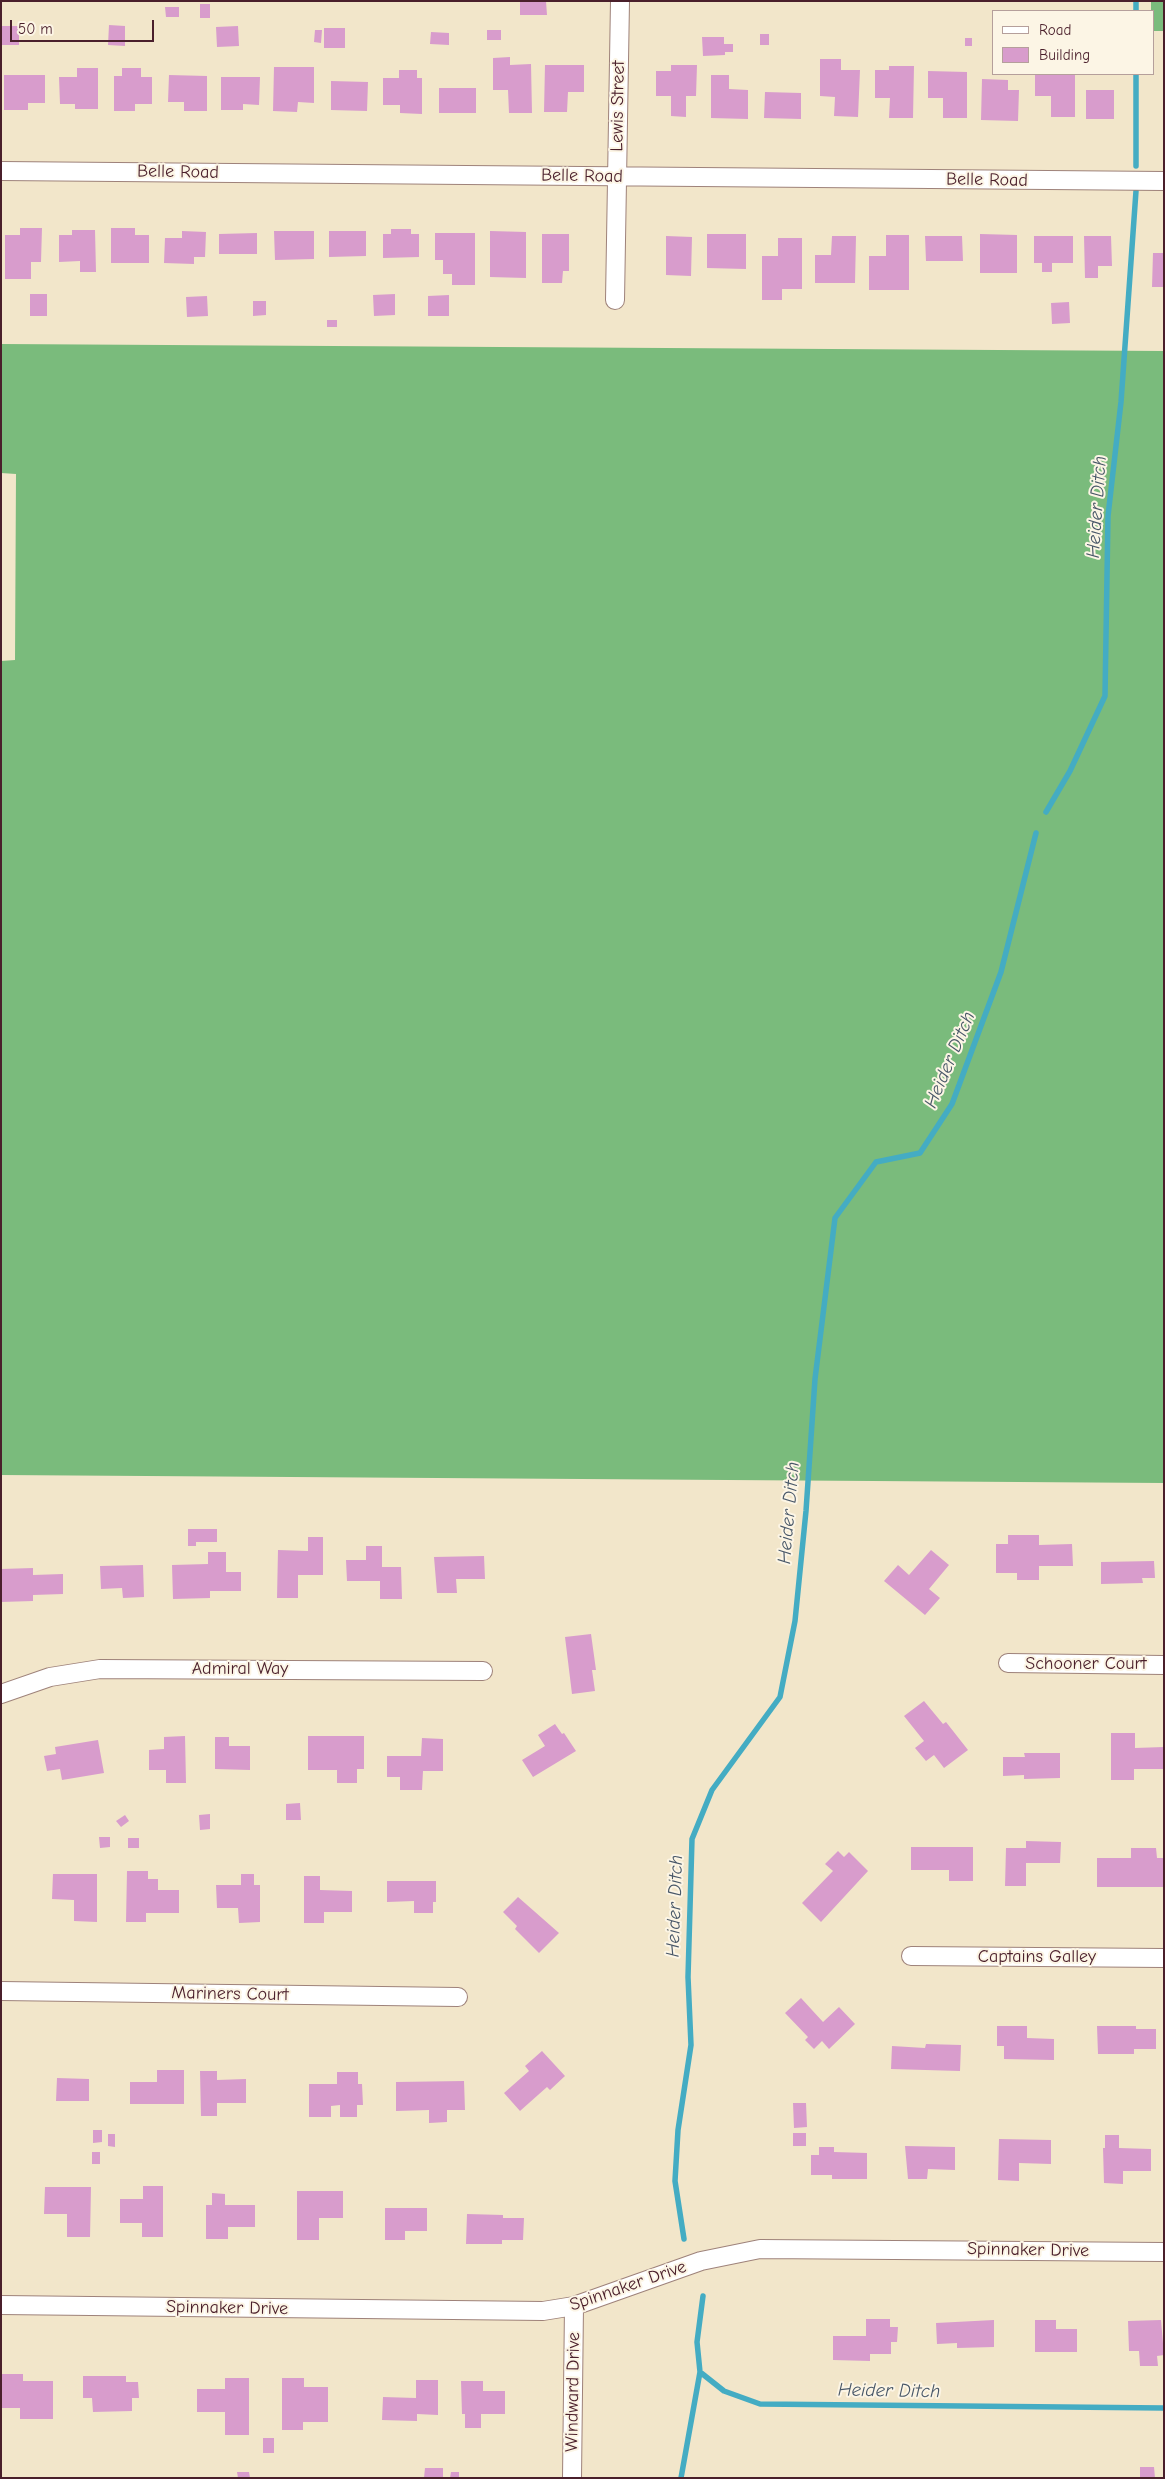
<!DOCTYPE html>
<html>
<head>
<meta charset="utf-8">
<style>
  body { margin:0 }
  #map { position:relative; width:1165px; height:2479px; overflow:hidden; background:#f2e6ca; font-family:"Comic Neue",sans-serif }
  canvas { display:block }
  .frame { position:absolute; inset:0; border:2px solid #4a1f2b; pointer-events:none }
  .legend { position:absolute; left:992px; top:10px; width:162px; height:65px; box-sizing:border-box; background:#fcf5e5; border:1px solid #b59f9b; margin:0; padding:6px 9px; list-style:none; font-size:15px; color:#4a1f2b }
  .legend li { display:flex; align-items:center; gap:10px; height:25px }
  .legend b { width:25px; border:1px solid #b59f9b }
  .scale { position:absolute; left:10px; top:20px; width:144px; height:22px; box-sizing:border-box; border:2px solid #4a1f2b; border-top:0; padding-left:6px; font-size:15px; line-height:18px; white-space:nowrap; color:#4a1f2b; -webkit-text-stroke:4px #fcf5e5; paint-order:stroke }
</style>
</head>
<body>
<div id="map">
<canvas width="1165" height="2479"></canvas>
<div class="frame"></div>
<ul class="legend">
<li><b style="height:6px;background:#fff"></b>Road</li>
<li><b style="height:14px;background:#d89ccc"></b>Building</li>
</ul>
<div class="scale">50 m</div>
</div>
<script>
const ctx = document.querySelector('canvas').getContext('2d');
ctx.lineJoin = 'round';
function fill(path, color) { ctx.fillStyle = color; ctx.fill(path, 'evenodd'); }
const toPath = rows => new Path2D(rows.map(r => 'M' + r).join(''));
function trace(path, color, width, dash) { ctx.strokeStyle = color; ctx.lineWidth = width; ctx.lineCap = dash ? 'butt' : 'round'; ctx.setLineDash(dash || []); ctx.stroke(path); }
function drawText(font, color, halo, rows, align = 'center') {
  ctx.font = font + ' "Comic Neue",sans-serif'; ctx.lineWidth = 4; ctx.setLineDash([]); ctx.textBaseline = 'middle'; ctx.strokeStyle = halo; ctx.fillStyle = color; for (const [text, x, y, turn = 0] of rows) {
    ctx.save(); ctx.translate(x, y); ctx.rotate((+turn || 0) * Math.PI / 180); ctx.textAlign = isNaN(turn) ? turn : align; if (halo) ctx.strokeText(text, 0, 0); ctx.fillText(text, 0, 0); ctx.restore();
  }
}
const forest = toPath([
  [1151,1,1164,1,1164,31,1154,31,1154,11,1151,11],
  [1,344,1164,351,1164,1483,1,1475,1,661,15,660,16,474,1,473]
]);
const stream = toPath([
  [1136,1,1136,11],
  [1136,74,1136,166],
  [1046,812,1070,771,1105,696,1108,516,1121,402,1136,191],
  [684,2239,675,2181,678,2130,691,2045,688,1977,692,1839,712,1790,780,1697,795,1621,806,1511,815,1379,835,1218,876,1162,920,1153,952,1104,1001,972,1036,833],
  [703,2296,697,2342,700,2372,724,2391,760,2404,1164,2408],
  [681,2478,700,2372]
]);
const building = toPath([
  [520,1,546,1,547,15,520,15],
  [200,4,210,4,210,18,200,18],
  [165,7,179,7,179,17,166,17],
  [109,25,125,26,125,46,108,45],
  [1,26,19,26,19,45,1,45],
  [238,26,239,46,217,47,216,27],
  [324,28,345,28,345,48,324,48],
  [315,30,322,30,321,43,314,42],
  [487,30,501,30,501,40,487,40],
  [431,32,449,33,449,45,430,44],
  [760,34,769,34,769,45,760,45],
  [702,37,724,37,724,44,733,44,733,52,725,52,725,55,703,56],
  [965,38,972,38,972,46,965,46],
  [510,57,510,65,531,64,532,113,509,113,508,90,493,90,493,58],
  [820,59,841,59,841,70,860,70,858,117,834,116,835,97,820,96],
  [545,65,584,65,584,92,568,92,567,112,544,112],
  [671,65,697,65,696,96,686,96,686,117,671,116,671,96,656,96,656,71,671,71],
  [889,66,914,66,913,118,889,118,890,98,875,98,875,70,889,70],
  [274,67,314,67,314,103,298,102,297,112,273,111],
  [77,68,98,68,98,109,75,109,75,104,60,104,59,77,77,77],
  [122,68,141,68,141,77,152,77,152,104,135,104,135,111,114,111,114,76,122,76],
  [399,70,417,70,417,78,422,78,422,114,400,113,400,105,383,105,383,78,399,78],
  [928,71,967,72,967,118,943,118,943,98,928,98],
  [1035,74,1075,74,1075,117,1051,117,1051,96,1035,96],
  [4,75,45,75,45,103,28,103,28,110,4,110],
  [169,75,207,76,207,111,184,111,184,102,168,102],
  [711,75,729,75,729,89,748,90,748,119,711,118],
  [221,77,260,77,259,105,243,104,243,110,221,110],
  [982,79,1008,80,1008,90,1019,90,1018,121,981,120],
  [331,81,368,82,367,111,331,110],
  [439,88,476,88,476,113,439,113],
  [1086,90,1114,90,1114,119,1086,119],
  [765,92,801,93,801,119,764,118],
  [20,228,42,228,41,262,31,262,31,279,5,279,5,235,20,235],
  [111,228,135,228,135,235,149,235,149,263,111,263],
  [391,229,411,229,411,234,419,234,419,257,383,258,383,234,391,234],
  [72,230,95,230,96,272,80,272,80,261,59,262,59,235,72,235],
  [182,231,206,232,205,257,194,257,194,264,164,263,165,238,182,238],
  [274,231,314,231,314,259,275,260],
  [329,231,366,231,366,256,329,257],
  [490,231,526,232,526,278,490,277],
  [257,233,257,254,219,254,219,234],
  [435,233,475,233,475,285,452,285,452,274,443,274,443,260,435,260],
  [542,234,569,234,569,271,563,271,562,283,542,283],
  [707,234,746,234,746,269,707,268],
  [980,234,1017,235,1017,273,980,273],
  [886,235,909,235,909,290,869,290,869,256,886,256],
  [666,236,692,237,691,276,666,275],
  [832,236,856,236,855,283,815,283,815,255,831,255],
  [925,236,962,236,963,261,926,261],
  [1034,236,1073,236,1073,263,1052,263,1052,272,1042,272,1042,263,1034,263],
  [1084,236,1111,236,1112,266,1098,266,1098,278,1085,278],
  [778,238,802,238,802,289,782,289,782,300,762,300,762,256,778,256],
  [1153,253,1164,253,1164,287,1152,287],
  [30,294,47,294,47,316,30,316],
  [395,294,395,315,374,316,373,295],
  [449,295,449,316,428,316,428,296],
  [207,296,208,316,187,317,186,297],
  [253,301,266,301,266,315,253,316],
  [1069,302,1070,323,1052,324,1051,303],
  [327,320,337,320,337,327,327,327],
  [188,1529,217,1529,217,1542,196,1542,196,1546,188,1546],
  [1008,1535,1039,1535,1039,1545,1072,1544,1073,1566,1039,1566,1039,1580,1017,1580,1017,1573,996,1573,996,1544,1008,1544],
  [308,1537,323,1537,323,1575,298,1575,298,1598,277,1598,278,1550,308,1551],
  [366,1546,382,1546,382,1567,401,1567,402,1599,380,1599,380,1581,347,1581,346,1560,366,1560],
  [931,1550,949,1565,929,1589,940,1598,925,1615,884,1581,898,1565,909,1575],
  [208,1552,226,1552,226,1572,241,1572,241,1591,210,1591,210,1598,173,1599,172,1565,208,1564],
  [484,1556,485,1579,456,1579,457,1593,437,1593,434,1557],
  [1154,1561,1155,1578,1142,1578,1143,1583,1101,1584,1101,1562],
  [143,1565,144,1597,123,1598,122,1588,101,1589,100,1566],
  [33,1568,33,1575,63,1574,63,1594,33,1595,33,1601,1,1602,1,1569],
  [591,1634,596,1670,592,1670,595,1691,572,1694,565,1637],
  [924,1701,943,1724,946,1722,968,1750,944,1768,934,1755,926,1761,915,1748,924,1741,904,1716],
  [555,1724,562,1734,564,1733,576,1751,533,1777,522,1760,545,1746,538,1735],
  [1111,1733,1135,1733,1135,1748,1164,1747,1164,1769,1134,1769,1134,1780,1111,1780],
  [185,1736,186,1783,166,1783,166,1770,149,1770,149,1750,164,1749,164,1737],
  [308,1736,364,1736,364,1769,357,1769,357,1783,337,1783,337,1770,308,1770],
  [215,1737,229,1737,229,1746,250,1746,250,1770,215,1769],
  [422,1738,443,1739,443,1771,423,1771,422,1790,400,1790,400,1777,387,1777,387,1756,421,1756],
  [98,1740,104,1773,62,1780,60,1769,47,1771,44,1756,56,1754,55,1747],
  [1024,1753,1060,1753,1060,1778,1024,1779,1024,1775,1003,1776,1003,1757,1025,1757],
  [300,1803,301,1820,286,1820,286,1804],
  [210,1814,210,1829,200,1830,199,1815],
  [125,1815,129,1821,121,1827,116,1821],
  [99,1837,110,1837,110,1847,100,1848],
  [128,1838,139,1838,139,1848,128,1848],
  [1026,1841,1061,1842,1060,1863,1026,1863,1026,1886,1005,1886,1006,1848,1026,1848],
  [911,1847,973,1847,973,1881,949,1881,949,1870,911,1870],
  [1131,1848,1156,1848,1157,1858,1164,1858,1164,1887,1097,1887,1097,1858,1131,1858],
  [838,1851,844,1857,849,1852,868,1871,821,1922,802,1903,833,1871,825,1864],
  [127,1871,148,1871,148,1879,158,1879,158,1890,179,1890,179,1913,146,1913,146,1922,126,1922],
  [53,1874,97,1874,97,1922,74,1921,74,1900,52,1899],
  [241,1874,254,1874,254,1885,260,1885,260,1922,239,1923,238,1908,217,1908,216,1885,241,1885],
  [304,1876,320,1876,320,1890,352,1891,352,1912,324,1912,324,1923,304,1923],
  [387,1881,436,1881,436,1902,433,1902,433,1913,414,1913,414,1901,387,1902],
  [518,1897,559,1933,539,1953,515,1929,517,1926,503,1912],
  [801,1998,823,2022,839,2007,855,2024,829,2049,822,2041,814,2049,805,2040,808,2037,785,2013],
  [997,2026,1027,2026,1027,2038,1054,2039,1054,2060,1004,2059,1004,2046,997,2046],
  [1097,2026,1136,2026,1136,2029,1156,2029,1156,2049,1134,2049,1134,2054,1098,2054],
  [926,2044,961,2045,960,2071,891,2069,892,2046,925,2048],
  [542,2051,565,2076,550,2090,547,2087,520,2111,504,2093,529,2071,525,2066],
  [157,2070,184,2070,184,2104,130,2104,130,2082,157,2082],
  [200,2071,217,2071,217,2080,246,2079,246,2103,217,2103,217,2116,201,2116],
  [337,2072,358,2072,358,2084,362,2084,363,2105,357,2105,357,2117,340,2117,340,2105,331,2106,331,2117,309,2117,309,2084,337,2084],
  [57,2078,89,2079,89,2101,56,2101],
  [464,2081,465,2110,447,2110,447,2122,429,2123,429,2110,396,2111,396,2082],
  [793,2103,806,2103,807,2127,794,2128],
  [93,2130,102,2130,102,2142,93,2143],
  [793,2133,806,2133,806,2146,793,2146],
  [108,2134,115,2134,115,2147,108,2146],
  [1105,2135,1119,2135,1119,2148,1151,2149,1151,2171,1123,2171,1123,2184,1104,2183,1103,2148,1105,2148],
  [999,2139,1051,2140,1051,2164,1019,2163,1019,2181,998,2180],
  [905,2146,955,2147,955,2170,928,2169,927,2179,908,2179],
  [819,2147,834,2147,834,2152,867,2153,867,2179,832,2179,832,2175,811,2175,811,2155,819,2155],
  [92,2152,100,2152,100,2164,92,2164],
  [143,2186,163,2186,163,2237,142,2237,142,2223,120,2223,120,2199,143,2199],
  [45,2187,91,2187,90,2237,67,2237,67,2214,44,2214],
  [297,2191,343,2191,343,2218,319,2218,319,2240,297,2240],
  [212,2193,225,2194,225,2205,255,2205,255,2227,228,2227,228,2239,206,2239,206,2205,212,2205],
  [385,2208,427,2208,427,2231,405,2231,405,2240,385,2240],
  [467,2214,503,2215,503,2218,524,2218,523,2240,502,2240,502,2244,466,2244],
  [866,2319,890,2319,890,2327,898,2327,897,2342,891,2342,891,2354,870,2354,870,2361,833,2360,833,2336,866,2336],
  [994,2320,994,2347,957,2348,957,2343,937,2344,936,2323],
  [1035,2320,1056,2320,1056,2329,1077,2329,1077,2352,1035,2352],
  [1161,2320,1164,2355,1157,2356,1158,2366,1140,2366,1139,2351,1129,2351,1128,2321],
  [1,2374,23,2374,23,2381,53,2381,53,2419,20,2419,20,2408,1,2408],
  [83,2376,126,2376,126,2382,138,2382,139,2398,132,2398,132,2411,93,2412,92,2398,83,2398],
  [225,2378,249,2378,249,2435,225,2435,225,2412,197,2412,197,2389,225,2389],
  [282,2378,304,2378,304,2387,328,2387,328,2422,303,2422,303,2430,282,2430],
  [416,2380,438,2380,438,2415,417,2414,417,2421,382,2420,383,2397,416,2398],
  [461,2381,483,2381,483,2391,505,2391,505,2414,481,2414,481,2428,465,2428,465,2414,462,2414],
  [263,2438,274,2438,274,2453,263,2453],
  [1140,2467,1154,2467,1155,2478,1140,2478],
  [425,2468,443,2468,443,2478,424,2478],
  [237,2472,249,2472,250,2478,238,2478],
  [451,2472,459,2472,459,2478,450,2478]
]);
const minor = toPath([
  [1,171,1164,181],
  [615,300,620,1],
  [1008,1663,1164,1665],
  [1,1694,50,1677,100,1669,483,1671],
  [911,1956,1164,1958],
  [1,1991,458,1997],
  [1,2305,543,2311,574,2306,701,2261,760,2249,1164,2252],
  [572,2478,574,2306]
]);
const streetNames = [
  ["Lewis Street",618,106,-89],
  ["Belle Road",178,172,1],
  ["Belle Road",582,176,1],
  ["Belle Road",987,180,1],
  ["Schooner Court",1086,1664],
  ["Admiral Way",240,1669],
  ["Captains Galley",1037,1957],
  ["Mariners Court",230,1994,1],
  ["Spinnaker Drive",1028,2250,1],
  ["Spinnaker Drive",628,2286,-19],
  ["Spinnaker Drive",227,2308,1],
  ["Windward Drive",573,2392,-89]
];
const waterNames = [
  ["Heider Ditch",1097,507,-86],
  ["Heider Ditch",950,1060,-67],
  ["Heider Ditch",789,1513,-85],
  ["Heider Ditch",675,1906,-88],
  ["Heider Ditch",889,2391,1]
];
fill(forest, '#7abb7c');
trace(stream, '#44acc3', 5.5);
fill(building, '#d89ccc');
trace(minor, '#9e827a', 20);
trace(minor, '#fff', 18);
drawText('18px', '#4a1f2b', '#fcf5e5', streetNames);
drawText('italic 19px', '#485768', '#fcf5e5', waterNames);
</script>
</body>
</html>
